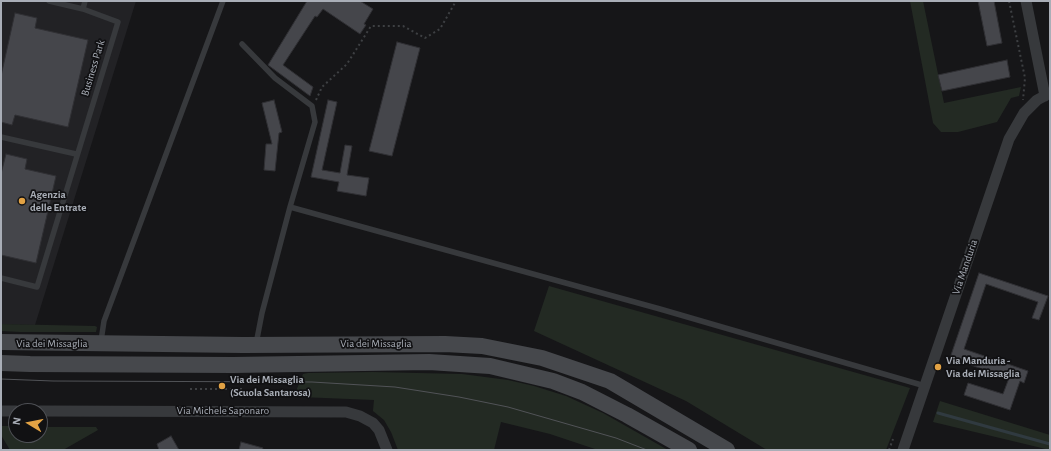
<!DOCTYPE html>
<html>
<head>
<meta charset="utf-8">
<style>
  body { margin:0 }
  #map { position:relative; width:1051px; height:451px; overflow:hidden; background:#161618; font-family:"Alegreya Sans",sans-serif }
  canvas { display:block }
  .frame { position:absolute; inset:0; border:2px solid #a9aeb7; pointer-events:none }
  .north { position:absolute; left:8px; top:403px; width:40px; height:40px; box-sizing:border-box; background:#111113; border:1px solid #4e5055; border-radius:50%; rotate:280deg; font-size:11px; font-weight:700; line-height:16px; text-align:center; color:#a9aeb7 }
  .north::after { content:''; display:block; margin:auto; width:14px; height:18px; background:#e2a244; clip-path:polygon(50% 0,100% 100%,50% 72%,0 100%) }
</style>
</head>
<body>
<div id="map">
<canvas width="1051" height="451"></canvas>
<div class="frame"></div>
<div class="north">N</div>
</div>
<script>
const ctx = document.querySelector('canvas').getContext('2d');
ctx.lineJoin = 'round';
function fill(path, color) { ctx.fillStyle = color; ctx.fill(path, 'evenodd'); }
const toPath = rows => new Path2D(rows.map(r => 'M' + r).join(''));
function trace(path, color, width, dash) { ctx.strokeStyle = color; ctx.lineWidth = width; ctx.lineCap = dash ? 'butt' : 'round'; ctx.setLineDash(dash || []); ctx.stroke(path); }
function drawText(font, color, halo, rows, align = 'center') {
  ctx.font = font + ' "Alegreya Sans",sans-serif'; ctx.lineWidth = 3.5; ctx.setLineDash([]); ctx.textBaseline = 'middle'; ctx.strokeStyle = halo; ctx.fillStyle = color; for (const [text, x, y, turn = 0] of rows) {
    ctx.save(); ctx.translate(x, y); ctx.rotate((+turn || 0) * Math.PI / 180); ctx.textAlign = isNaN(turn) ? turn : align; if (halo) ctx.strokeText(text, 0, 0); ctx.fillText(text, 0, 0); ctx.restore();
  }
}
const built = toPath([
  [1,1,136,1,35,325,1,324]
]);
const green = toPath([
  [910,1,923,1,944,103,1021,87,1019,96,1011,98,997,122,958,132,941,132,933,123],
  [549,286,910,388,886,450,767,450,686,401,534,331],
  [1,324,95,326,97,327,96,332,20,332,1,331],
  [373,372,462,374,508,380,534,386,566,396,603,413,668,450,598,450,550,434,501,422,494,450,398,450,391,432,384,420,373,411,374,400,300,397,296,391,303,374,308,373],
  [940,401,1050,435,1050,450,933,422],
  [1,426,16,426,16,435,40,435,40,427,96,427,98,430,63,450,10,450,1,435]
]);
const stream = toPath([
  [938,413,1050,444]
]);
const building = toPath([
  [307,1,360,1,373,9,364,24,366,25,360,34,323,9,317,17,315,16,283,65,313,87,310,96,268,65,307,1],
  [978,1,994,1,1002,43,987,46,978,1],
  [15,13,37,18,35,28,88,40,68,127,15,115,12,125,1,122,1,76,15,13],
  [397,42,420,48,392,156,369,151,397,42],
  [1007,60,1010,77,942,91,938,75,1007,60],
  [274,100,282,132,279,133,275,171,264,170,266,144,272,144,262,103,274,100],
  [328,100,337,102,322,170,340,173,345,145,352,146,347,175,369,178,366,196,337,191,339,182,311,177,328,100],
  [6,154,27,159,25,169,56,176,36,263,1,255,1,174,6,154],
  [979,273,1048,296,1039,320,1032,318,1038,302,986,284,964,349,1028,371,1024,383,1020,381,1010,410,964,395,968,383,1003,394,1009,378,950,358,979,273],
  [171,436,179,450,159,450,157,444,171,436],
  [241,442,263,448,262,450,239,450,241,442]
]);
const path = toPath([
  [1009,1,1025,78,1023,100],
  [316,100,322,87,347,64,371,26,403,26,425,38,440,29,456,1],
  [243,379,301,379],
  [190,389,243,389],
  [889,450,893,439]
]);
const service = toPath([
  [83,9,85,1],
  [242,44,275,78,312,106,315,122,290,207,262,313,256,344],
  [1,137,76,154],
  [290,207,660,309,925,386],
  [1,278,37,287,118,22,83,9,49,1],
  [101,341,104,321,223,1]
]);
const minor = toPath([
  [1026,1,1045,96],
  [1,411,16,411],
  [40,411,346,412,360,416,373,423,379,430,387,450],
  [903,450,1009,139,1024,113,1037,100,1050,93]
]);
const secondary = toPath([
  [1,342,243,345,445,344,482,346,542,358,610,381,727,450],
  [1,363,30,364,233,365,429,362,490,366,553,381,582,392,627,415,689,450]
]);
const tram = toPath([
  [1,379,53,381,312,382,395,387,459,397,508,407,616,438,647,450]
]);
const markers = [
  [22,201,4,"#e2a244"],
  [938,367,4,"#e2a244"],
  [222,386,4,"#e2a244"]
];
const streetNames = [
  ["Business Park",93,68,-73],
  ["Via Manduria",965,267,-71],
  ["Via dei Missaglia",52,344],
  ["Via dei Missaglia",376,344],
  ["Via Michele Saponaro",223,411]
];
const poiNames = [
  ["Agenzia",30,195],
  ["delle Entrate",30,208],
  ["Via Manduria -",946,361],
  ["Via dei Missaglia",946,374],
  ["Via dei Missaglia",230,380],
  ["(Scuola Santarosa)",230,393]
];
fill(built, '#222225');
fill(green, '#232a23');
trace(stream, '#303a40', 3);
fill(building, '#45464b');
trace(building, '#303034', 1);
trace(path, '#3e4043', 2, [2, 3]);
trace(service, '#37393c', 5.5);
trace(minor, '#37393c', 11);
trace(secondary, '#46484c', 16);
trace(tram, '#515357', 1);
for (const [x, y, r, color] of markers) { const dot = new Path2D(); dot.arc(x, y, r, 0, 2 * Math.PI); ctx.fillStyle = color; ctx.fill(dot); trace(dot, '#111113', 1.5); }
drawText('11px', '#a9aeb7', '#111113', streetNames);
drawText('bold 11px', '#a9aeb7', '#111113', poiNames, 'left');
</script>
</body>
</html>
